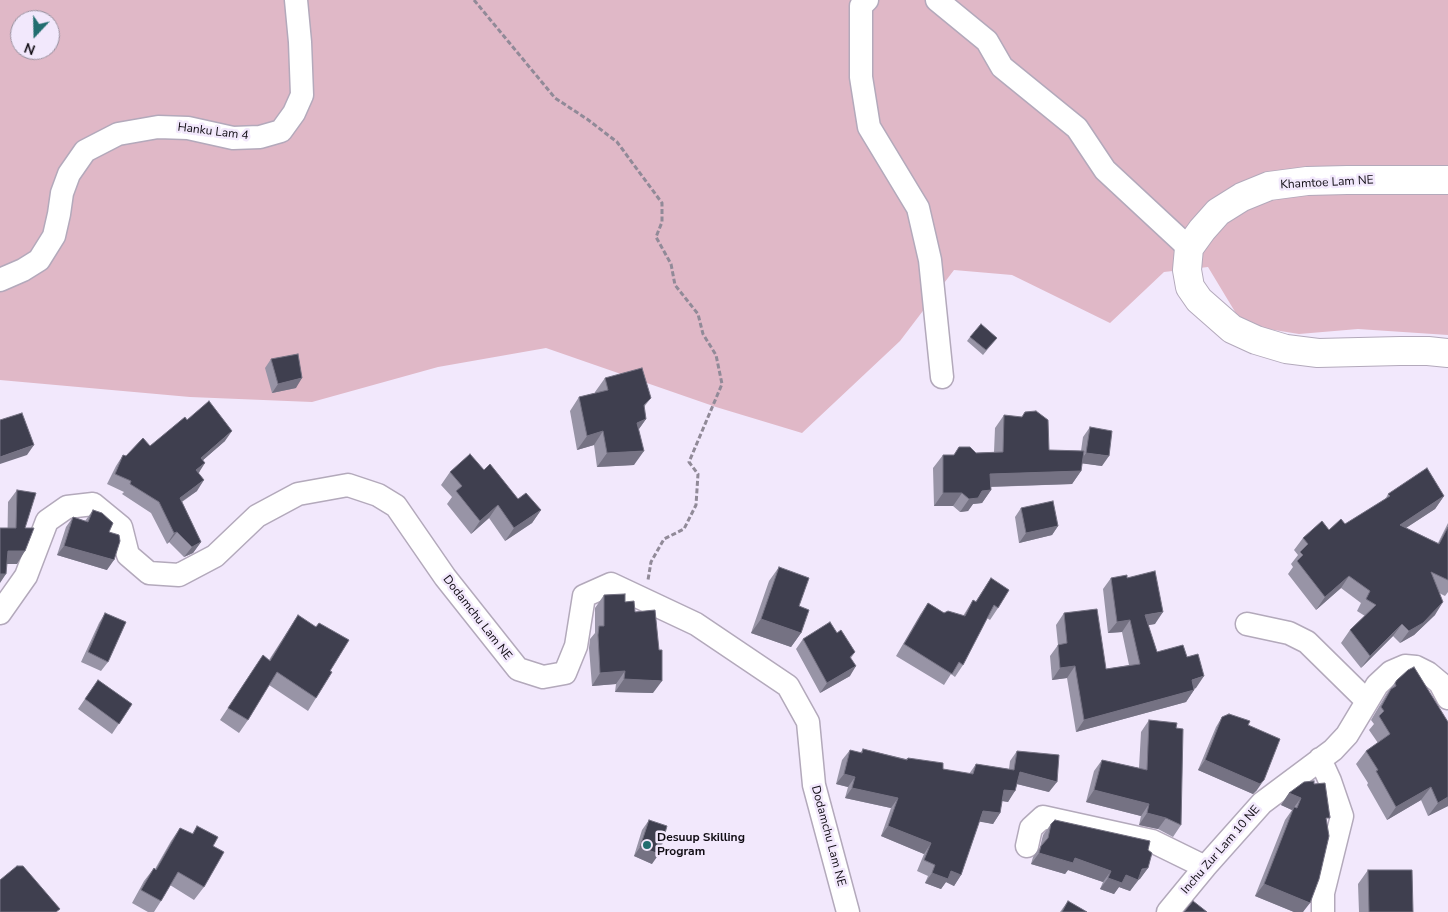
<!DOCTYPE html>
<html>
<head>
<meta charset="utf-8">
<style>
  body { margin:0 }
  #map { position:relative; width:1448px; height:912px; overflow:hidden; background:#f2e8fc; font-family:"Nunito Sans",sans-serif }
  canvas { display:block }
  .north { position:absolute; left:10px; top:10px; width:50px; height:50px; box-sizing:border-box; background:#f2e8fc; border:1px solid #97909e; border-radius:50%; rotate:201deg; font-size:14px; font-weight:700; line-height:20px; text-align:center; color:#0f0b12 }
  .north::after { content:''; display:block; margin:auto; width:18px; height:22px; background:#226e70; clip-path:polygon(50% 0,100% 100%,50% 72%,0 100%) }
</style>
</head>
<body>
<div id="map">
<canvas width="1448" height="912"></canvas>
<div class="north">N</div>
</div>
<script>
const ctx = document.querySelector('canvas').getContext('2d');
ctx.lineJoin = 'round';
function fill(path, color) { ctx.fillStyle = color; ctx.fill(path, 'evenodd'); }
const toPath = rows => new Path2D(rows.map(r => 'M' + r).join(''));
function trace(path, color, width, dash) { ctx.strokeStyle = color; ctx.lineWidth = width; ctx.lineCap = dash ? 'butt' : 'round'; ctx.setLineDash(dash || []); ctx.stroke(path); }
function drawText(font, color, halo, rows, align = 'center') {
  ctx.font = font + ' "Nunito Sans",sans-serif'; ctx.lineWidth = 5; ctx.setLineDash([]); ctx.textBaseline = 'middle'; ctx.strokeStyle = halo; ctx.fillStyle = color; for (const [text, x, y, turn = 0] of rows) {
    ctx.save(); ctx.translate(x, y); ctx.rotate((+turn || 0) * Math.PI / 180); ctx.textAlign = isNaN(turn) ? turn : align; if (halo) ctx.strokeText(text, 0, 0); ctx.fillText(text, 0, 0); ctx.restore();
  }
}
const green = toPath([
  [0,0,1448,0,1448,335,1358,329,1299,334,1243,325,1208,267,1164,272,1110,323,1012,275,954,270,900,341,802,433,716,407,546,348,438,367,312,402,190,397,0,380],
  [20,20,50,20,50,50,20,50]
]);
const path = toPath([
  [474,0,555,98,587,119,617,142,662,203,662,222,656,237,671,264,675,285,698,314,703,334,716,355,722,384,689,462,698,474,696,505,684,529,664,539,651,562,648,580]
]);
const minor = toPath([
  [867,0,861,6,861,77,869,127,918,208,930,260,942,377],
  [937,0,987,41,1002,67,1077,128,1105,170,1189,248],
  [0,280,23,270,39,260,54,236,59,214,62,193,69,174,85,151,118,134,158,127,188,128,233,138,260,137,281,131,294,113,302,95,300,42,296,0],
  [0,613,26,576,47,521,67,507,93,504,121,527,128,555,149,573,179,575,215,556,257,516,298,494,348,485,378,495,396,506,445,577,518,669,543,677,565,673,576,646,584,596,611,584,696,624,788,686,808,722,814,785,848,912],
  [1247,624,1289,633,1307,642,1367,701],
  [1320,759,1330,781,1342,816,1323,893,1323,912],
  [1027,846,1031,828,1043,817,1152,841,1205,867],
  [1168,912,1205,867,1262,803,1333,750,1347,735,1377,685,1391,672,1405,666,1416,667,1428,673,1440,683,1448,698]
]);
const major = toPath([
  [1448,180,1347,180,1307,181,1269,186,1242,197,1218,212,1202,230,1189,248,1187,270,1190,287,1199,300,1232,329,1256,340,1286,349,1318,353,1400,351,1428,351,1448,353]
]);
const wall = toPath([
  [970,337,997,338,983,355,967,341],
  [271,359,296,388,272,393,265,368],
  [605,378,651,398,644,407,646,419,639,429,634,465,597,467,594,445,577,450,570,411,579,397,595,393,595,392],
  [1004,415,1049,450,1081,451,1083,437,1090,427,1102,466,1082,463,1081,471,1072,484,991,487,991,490,982,503,973,504,968,511,960,512,953,506,934,506,933,468,943,455,954,455,959,447,976,453,994,452,995,428],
  [187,420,225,441,203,460,199,473,197,491,182,502,201,542,193,553,184,557,169,542,167,544,151,513,122,494,124,492,107,484,116,466,123,455,126,456,150,446],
  [484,470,518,499,541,510,532,523,505,541,489,518,471,534,447,504,452,497,441,485,450,472],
  [17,490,25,528,17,564,7,564,8,502],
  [1388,494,1444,496,1435,509,1406,528,1438,543,1448,523,1448,592,1445,596,1439,593,1435,615,1414,635,1400,643,1393,636,1361,668,1341,643,1350,630,1365,616,1357,611,1361,603,1341,588,1316,610,1288,574,1293,567,1291,564,1298,555,1294,550,1303,538,1345,524,1385,500],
  [1021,508,1058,526,1052,535,1019,543,1015,517],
  [93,510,109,532,107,570,57,555,66,527,73,517,85,521],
  [779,567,799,606,801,633,791,647,751,633,769,581],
  [991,578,998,608,990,620,987,618,963,665,955,677,951,674,944,685,896,656,920,615,928,603,944,613,963,616,973,600,976,601],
  [1111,578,1127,578,1155,624,1148,625,1157,652,1196,688,1194,689,1194,690,1186,702,1076,732,1067,678,1052,680,1050,656,1058,645,1056,625,1064,613,1106,669,1129,665,1122,632,1108,633,1103,589],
  [604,595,625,602,635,612,653,693,615,692,616,684,592,686,589,648,590,639,595,633,595,608],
  [105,613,108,662,101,671,81,662,99,623],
  [298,615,330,671,316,698,308,711,269,685,248,720,239,733,220,720,263,655,269,660],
  [837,633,855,652,851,658,850,676,820,693,796,649,803,639],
  [98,680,132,704,112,734,78,709],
  [1397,680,1448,722,1448,806,1428,816,1421,800,1387,820,1367,785,1368,783,1356,764,1366,751,1378,743,1369,730,1374,724,1371,720,1387,693],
  [1222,717,1248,725,1257,790,1253,794,1198,770,1216,727],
  [1149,720,1176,728,1181,825,1173,837,1158,829,1139,825,1141,816,1086,802,1094,771,1102,760,1139,768,1141,732],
  [863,749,906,759,908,758,943,769,969,774,976,764,1009,769,1010,761,1017,751,1049,792,1017,784,1008,802,1002,801,1000,813,993,824,979,821,961,875,954,886,946,882,941,889,925,883,928,876,917,871,924,854,881,836,891,808,845,798,848,787,836,784,842,760,850,750,860,753],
  [1314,784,1327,822,1303,912,1294,912,1255,896,1285,820,1292,810,1281,805,1289,793],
  [649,820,652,864,634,856,642,830],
  [1051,824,1148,850,1148,868,1130,891,1119,887,1114,894,1100,889,1103,882,1068,870,1065,874,1031,864,1033,857,1040,847,1043,835],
  [197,826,213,846,204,887,194,900,170,885,161,901,154,912,148,912,132,903,144,881,154,868,155,869,171,841,180,828,192,834],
  [1368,870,1413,912,1359,912,1358,884],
  [1068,901,1087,912,1060,912]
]);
const shadedWall = toPath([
  [302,378,296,388,272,393,278,384],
  [646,419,636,433,637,423],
  [232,431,225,441,194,468,201,458],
  [603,431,594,445,577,450,587,436],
  [34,445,27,455,0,464,0,457],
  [644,451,634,465,597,467,607,453],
  [1086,453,1109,456,1102,466,1079,463],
  [205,463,198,474,196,470],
  [1081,471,1072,484,981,487,990,474],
  [204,480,197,491,172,508,180,498],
  [991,490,982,503,973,504,968,511,960,512,969,499,982,491],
  [943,493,962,493,953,506,934,506],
  [1444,496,1435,509,1392,537,1400,525],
  [498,505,489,518,471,534,480,521],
  [541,510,532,523,505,541,514,528],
  [1058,526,1052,535,1019,543,1026,533],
  [177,532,169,542,167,544,174,533],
  [201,542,193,553,184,557,192,547],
  [64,546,114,560,107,570,57,555],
  [8,551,25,551,17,564,0,564],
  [0,574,6,574,0,583],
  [1349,576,1341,588,1316,610,1325,597],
  [1443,602,1435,615,1414,635,1400,643,1409,631],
  [1163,612,1155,624,1137,627,1145,615],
  [761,619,801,633,791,647,751,633],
  [1130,620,1122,632,1108,633,1117,622],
  [1402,624,1393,636,1361,668,1370,656],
  [856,666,850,676,820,693,827,683],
  [1075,666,1067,678,1052,680,1060,668],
  [625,671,616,684,592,686,600,673],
  [1204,676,1196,688,1184,692,1192,680],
  [624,679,662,681,653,693,615,692],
  [1194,690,1186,702,1076,732,1084,720],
  [1205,760,1264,780,1257,790,1253,794,1198,770],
  [1020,772,1057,782,1049,792,1013,783],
  [844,774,855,777,848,787,836,784],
  [1431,787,1421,800,1387,820,1396,807],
  [852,788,898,798,891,808,845,798],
  [1004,790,1015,791,1008,802,997,800],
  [1094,790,1149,804,1141,816,1086,802],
  [1289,793,1301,798,1292,810,1281,805],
  [1448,797,1448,806,1428,816,1438,803],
  [983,811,1000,813,993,824,976,821],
  [1147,813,1166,818,1158,829,1139,825],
  [888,826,931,843,924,854,881,836],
  [640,847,659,854,652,864,634,856],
  [1039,853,1075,858,1111,871,1103,882,1068,870,1065,874,1031,864],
  [1148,868,1140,879,1138,880,1130,891,1119,887,1114,894,1100,889,1108,878,1126,875],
  [951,871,961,875,954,886,946,882,941,889,925,883,932,873],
  [1264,884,1310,903,1303,912,1294,912,1255,896]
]);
const building = toPath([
  [981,324,997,338,986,350,970,337,981,324],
  [298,354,302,378,278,384,271,359,298,354],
  [642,368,651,398,644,405,646,419,637,423,644,451,607,453,603,431,587,436,579,397,608,390,605,378,642,368],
  [209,401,232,431,201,458,205,463,196,470,204,480,180,498,201,542,192,547,177,532,174,533,159,502,130,484,131,481,115,474,123,455,126,456,143,438,150,446,185,417,187,420,209,401],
  [1036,411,1048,420,1049,450,1084,451,1081,471,990,474,991,490,982,491,978,498,969,499,962,493,943,493,943,455,954,455,959,447,970,447,976,453,1003,452,1004,415,1022,417,1025,412,1036,411],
  [22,413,34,445,0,457,0,420,22,413],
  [1090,427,1112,431,1109,456,1086,453,1090,427],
  [470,454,484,470,490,464,518,499,526,493,541,510,514,528,498,505,480,521,456,491,462,486,450,472,470,454],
  [1427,468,1444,496,1400,525,1439,544,1448,527,1448,580,1431,572,1443,602,1423,623,1409,631,1402,624,1370,656,1350,630,1376,605,1366,599,1370,591,1349,576,1325,597,1297,561,1303,555,1300,552,1308,544,1303,538,1322,521,1329,530,1341,519,1345,524,1390,496,1388,494,1427,468],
  [17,490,36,493,25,528,34,528,25,551,8,551,6,574,0,574,0,528,16,528,17,490],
  [1053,501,1058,526,1026,533,1021,508,1053,501],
  [93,510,102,513,113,523,109,532,119,535,120,541,114,560,64,546,73,517,88,522,93,510],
  [779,567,809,578,799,606,809,610,801,633,761,619,779,567],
  [1155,571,1163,612,1145,615,1157,652,1183,645,1187,657,1198,654,1204,676,1192,680,1194,690,1084,720,1075,666,1060,668,1058,645,1067,643,1064,613,1097,609,1106,669,1140,664,1130,620,1117,622,1111,578,1127,575,1127,578,1155,571],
  [991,578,1009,590,998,608,994,605,963,665,959,662,952,674,904,644,928,603,944,613,948,611,965,616,973,600,976,602,991,578],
  [625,594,625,602,634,601,635,612,655,610,659,650,662,650,662,681,624,679,625,671,600,673,598,635,599,626,604,626,604,595,625,594],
  [105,613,126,622,108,662,88,652,105,613],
  [298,615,316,627,319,623,349,640,330,671,332,672,316,698,277,672,248,720,228,708,263,655,270,661,298,615],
  [830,622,837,633,841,630,855,652,850,657,856,666,827,683,803,639,830,622],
  [1414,667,1448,722,1448,797,1438,803,1431,787,1396,807,1376,771,1378,770,1366,751,1390,734,1379,716,1384,711,1381,707,1391,689,1396,686,1395,683,1397,680,1408,670,1414,667],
  [98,680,132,704,119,724,85,699,98,680],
  [1229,714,1250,721,1248,725,1280,739,1264,780,1260,784,1205,760,1222,717,1229,714],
  [1149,720,1177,723,1176,728,1183,729,1181,825,1166,818,1147,813,1149,804,1094,790,1102,760,1147,770,1149,720],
  [863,749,907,760,908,758,943,763,943,769,973,774,976,764,1014,770,1017,751,1059,755,1057,782,1020,772,1015,791,1004,790,1000,813,983,811,961,875,951,871,948,879,932,873,935,865,924,860,931,843,888,826,898,798,852,788,855,777,844,774,850,750,862,753,863,749],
  [1314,781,1314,784,1325,783,1330,818,1326,818,1329,836,1319,879,1310,903,1264,884,1294,807,1297,808,1301,798,1289,793,1304,782,1314,781],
  [649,820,667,826,659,854,640,847,649,820],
  [1055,820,1150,841,1148,850,1152,853,1148,868,1142,869,1138,880,1126,875,1122,883,1108,878,1111,871,1075,858,1073,863,1039,853,1041,846,1048,838,1051,824,1055,820],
  [197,826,218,837,213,846,224,852,204,887,178,872,161,901,141,890,154,868,156,870,180,828,193,834,197,826],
  [17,866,23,866,60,909,56,912,0,912,0,880,17,866],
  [1368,870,1412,870,1413,912,1369,912,1368,870],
  [1068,901,1087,912,1062,912,1068,901],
  [1193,901,1207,912,1184,912,1193,901]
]);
const markers = [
  [647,845,5,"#226e70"]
];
const streetNames = [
  ["Hanku Lam 4",213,132,7],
  ["Khamtoe Lam NE",1327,183,-3],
  ["Dodamchu Lam NE",477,618,52],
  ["Dodamchu Lam NE",828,836,75],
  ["Inchu Zur Lam 10 NE",1221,850,-49]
];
const poiNames = [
  ["Desuup Skilling",657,838],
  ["Program",657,852]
];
fill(green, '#e0b8c7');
trace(minor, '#b3a9bb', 25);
trace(major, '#b3a9bb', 30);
trace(path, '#918a98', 3, [5, 2.5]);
trace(minor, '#fff', 22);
trace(major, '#fff', 28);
fill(wall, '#9894a6');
fill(shadedWall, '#757283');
fill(building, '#3f3f4f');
trace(building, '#757283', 1);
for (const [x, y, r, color] of markers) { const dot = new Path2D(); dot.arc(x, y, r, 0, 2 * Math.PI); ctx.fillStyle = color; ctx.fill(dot); trace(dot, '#f2e8fc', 2); }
drawText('12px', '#0f0b12', '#f2e8fc', streetNames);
drawText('bold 12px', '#0f0b12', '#f2e8fc', poiNames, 'left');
</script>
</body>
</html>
